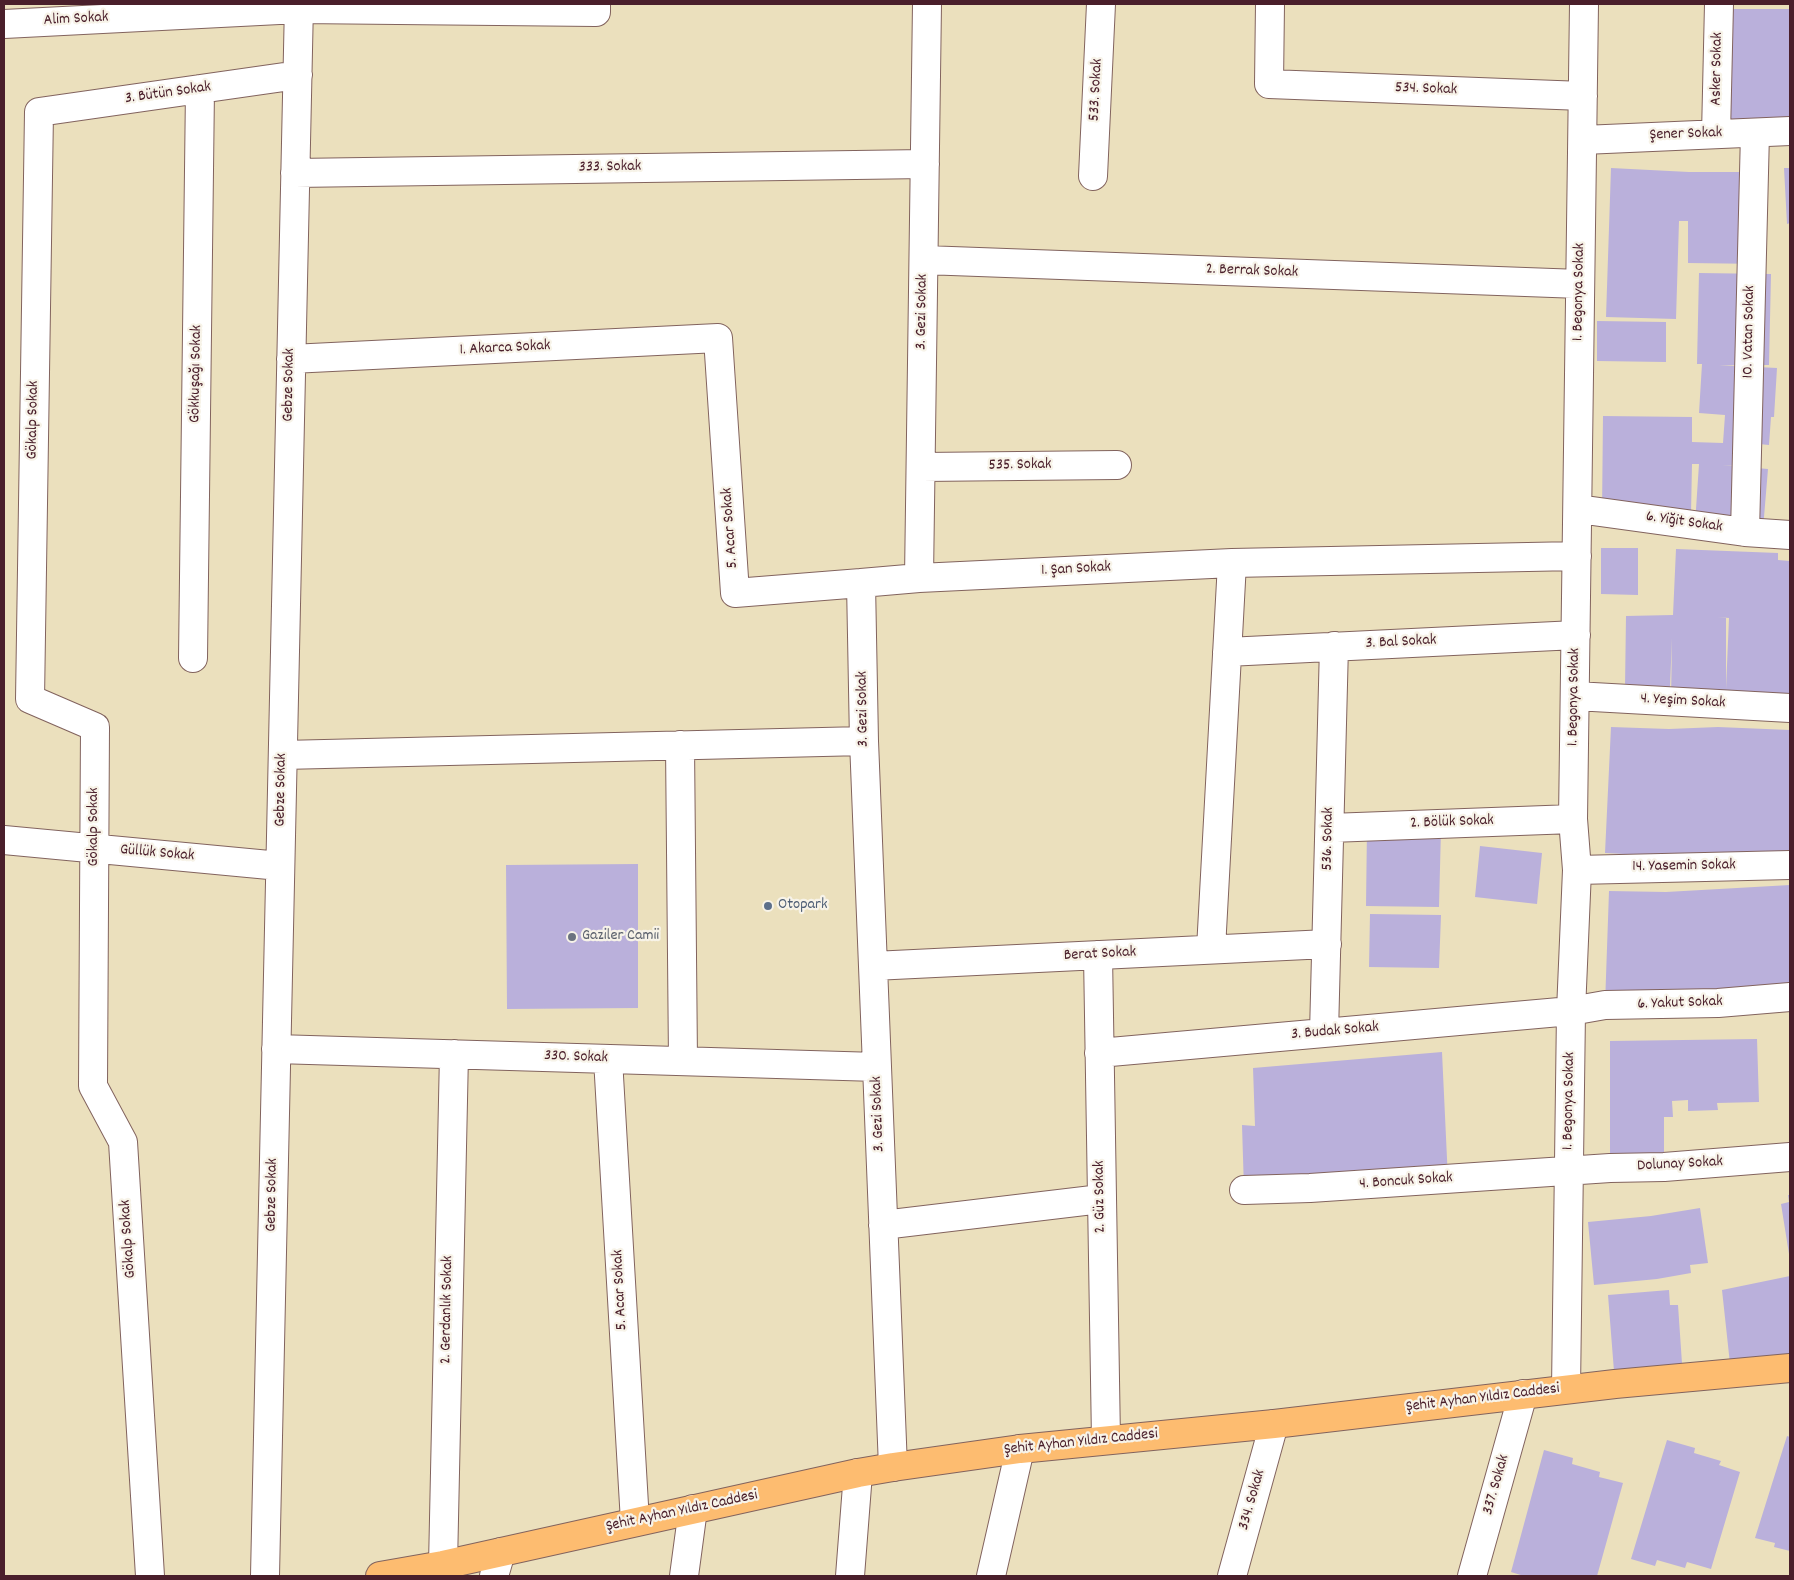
<!DOCTYPE html>
<html>
<head>
<meta charset="utf-8">
<style>
  body { margin:0 }
  #map { position:relative; width:1794px; height:1580px; overflow:hidden; background:#ebe0bd; font-family:Dekko,sans-serif }
  canvas { display:block }
  .frame { position:absolute; inset:0; border:5px solid #4a1f2b; pointer-events:none }
</style>
</head>
<body>
<div id="map">
<canvas width="1794" height="1580"></canvas>
<div class="frame"></div>
</div>
<script>
const ctx = document.querySelector('canvas').getContext('2d');
ctx.lineJoin = 'round';
function fill(path, color) { ctx.fillStyle = color; ctx.fill(path, 'evenodd'); }
const toPath = rows => new Path2D(rows.map(r => 'M' + r).join(''));
function trace(path, color, width, dash) { ctx.strokeStyle = color; ctx.lineWidth = width; ctx.lineCap = dash ? 'butt' : 'round'; ctx.setLineDash(dash || []); ctx.stroke(path); }
function drawText(font, color, halo, rows, align = 'center') {
  ctx.font = font + ' Dekko,sans-serif'; ctx.lineWidth = 4.5; ctx.setLineDash([]); ctx.textBaseline = 'middle'; ctx.strokeStyle = halo; ctx.fillStyle = color; for (const [text, x, y, turn = 0] of rows) {
    ctx.save(); ctx.translate(x, y); ctx.rotate((+turn || 0) * Math.PI / 180); ctx.textAlign = isNaN(turn) ? turn : align; if (halo) ctx.strokeText(text, 0, 0); ctx.fillText(text, 0, 0); ctx.restore();
  }
}
const building = toPath([
  [1728,9,1790,9,1790,120,1721,119],
  [1611,168,1689,172,1763,172,1762,264,1688,263,1688,221,1679,221,1676,319,1606,317],
  [1784,168,1790,168,1790,223,1787,224],
  [1699,273,1771,274,1769,365,1719,365,1777,368,1774,417,1771,417,1769,445,1759,444,1758,467,1722,465,1768,469,1763,529,1695,524,1699,464,1692,464,1691,514,1602,513,1603,416,1692,417,1692,442,1723,443,1725,415,1699,413,1702,364,1697,364],
  [1597,321,1666,322,1666,362,1597,361],
  [1601,548,1638,548,1638,595,1601,594],
  [1676,549,1778,553,1778,560,1790,561,1790,701,1671,700,1672,638,1670,687,1625,687,1626,616,1673,615],
  [1718,617,1729,618,1726,689,1726,618],
  [1611,727,1669,729,1718,727,1790,730,1790,853,1662,856,1605,853],
  [1367,827,1441,829,1439,907,1366,906],
  [1480,846,1542,853,1537,904,1475,897],
  [638,864,638,1008,507,1009,506,865],
  [1790,885,1790,996,1605,1005,1609,891,1666,892],
  [1370,914,1441,915,1439,968,1369,967],
  [1757,1039,1759,1102,1717,1103,1718,1110,1688,1111,1688,1100,1672,1101,1673,1117,1664,1117,1664,1167,1610,1168,1610,1041],
  [1442,1052,1448,1180,1244,1190,1242,1125,1255,1126,1253,1068],
  [1788,1195,1790,1195,1789,1254,1781,1204,1789,1202],
  [1700,1208,1708,1263,1690,1265,1691,1273,1657,1279,1594,1285,1588,1222,1651,1216],
  [1790,1276,1790,1368,1731,1373,1722,1290],
  [1669,1290,1670,1305,1678,1305,1683,1378,1615,1384,1608,1295],
  [1787,1436,1790,1437,1790,1551,1774,1547,1775,1543,1755,1538],
  [1667,1440,1695,1448,1694,1453,1721,1461,1719,1465,1740,1472,1711,1569,1687,1562,1685,1568,1657,1560,1655,1566,1631,1559],
  [1544,1450,1573,1458,1572,1464,1600,1472,1599,1477,1623,1483,1597,1576,1524,1576,1511,1572]
]);
const minor = toPath([
  [1270,4,1269,84,1583,96],
  [4,24,299,9,596,12,596,4],
  [1716,134,1719,4],
  [1583,140,1790,131],
  [295,173,925,164],
  [1093,176,1101,4],
  [924,260,1580,284],
  [291,359,718,338,735,593,861,583],
  [922,467,1117,465],
  [1578,509,1745,532,1790,535],
  [1745,532,1755,133],
  [919,578,1232,563,1577,556],
  [1227,652,1576,635],
  [193,658,200,89],
  [1575,696,1790,708],
  [680,745,683,1061],
  [283,755,864,741],
  [1330,828,1573,819],
  [4,840,280,866],
  [1577,870,1790,865],
  [1211,949,1232,563],
  [1098,955,1106,1440],
  [873,966,1327,944],
  [1324,1033,1334,646],
  [276,1049,877,1067],
  [1099,1053,1571,1011,1605,1005,1718,1003,1790,997],
  [608,1059,635,1522],
  [1244,1190,1310,1188,1610,1168,1664,1167,1790,1157],
  [883,1225,1101,1199],
  [1566,1389,1571,1011,1577,870,1573,819,1584,4],
  [893,1467,864,741,861,583,919,578,927,4],
  [443,1565,454,1054],
  [150,1576,123,1142,93,1086,95,727,30,699,39,112,298,75],
  [265,1576,299,4],
  [494,1576,501,1552],
  [684,1576,693,1509],
  [850,1576,858,1473],
  [991,1576,1020,1449],
  [1232,1576,1274,1424],
  [1472,1576,1523,1394]
]);
const major = toPath([
  [380,1576,443,1565,858,1473,893,1467,1020,1449,1274,1424,1615,1384,1790,1368]
]);
const markers = [
  [768,906,5,"#5c6f8a"],
  [572,937,5,"#6b7280"]
];
const streetNames = [
  ["Alim Sokak",76,20,-3],
  ["Asker Sokak",1718,69,-89],
  ["533. Sokak",1097,90,-87],
  ["534. Sokak",1426,90,2],
  ["3. Bütün Sokak",168,94,-8],
  ["Şener Sokak",1686,135,-2],
  ["333. Sokak",610,168,-1],
  ["2. Berrak Sokak",1252,272,2],
  ["1. Begonya Sokak",1580,292,-89],
  ["3. Gezi Sokak",923,312,-89],
  ["10. Vatan Sokak",1750,332,-89],
  ["1. Akarca Sokak",505,349,-3],
  ["Gökkuşağı Sokak",197,374,-89],
  ["Gebze Sokak",290,385,-89],
  ["Gökalp Sokak",34,420,-89],
  ["535. Sokak",1020,466,-1],
  ["6. Yiğit Sokak",1684,523,8],
  ["5. Acar Sokak",731,528,-94],
  ["1. Şan Sokak",1076,570,-3],
  ["3. Bal Sokak",1401,643,-3],
  ["1. Begonya Sokak",1575,697,-89],
  ["4. Yeşim Sokak",1683,702,3],
  ["3. Gezi Sokak",864,709,-91],
  ["Gebze Sokak",282,790,-89],
  ["2. Bölük Sokak",1452,823,-2],
  ["Gökalp Sokak",95,827,-90],
  ["536. Sokak",1329,839,-89],
  ["Güllük Sokak",157,854,5],
  ["14. Yasemin Sokak",1684,867,-1],
  ["Berat Sokak",1100,955,-3],
  ["6. Yakut Sokak",1680,1004,-2],
  ["3. Budak Sokak",1335,1032,-5],
  ["330. Sokak",576,1058,2],
  ["1. Begonya Sokak",1570,1101,-89],
  ["3. Gezi Sokak",879,1114,-92],
  ["Dolunay Sokak",1680,1165,-3],
  ["4. Boncuk Sokak",1406,1182,-4],
  ["Gebze Sokak",273,1195,-89],
  ["2. Güz Sokak",1101,1197,-91],
  ["Gökalp Sokak",129,1239,-94],
  ["5. Acar Sokak",621,1290,-93],
  ["2. Gerdanlık Sokak",448,1310,-89],
  ["Şehit Ayhan Yıldız Caddesi",1483,1399,-7],
  ["Şehit Ayhan Yıldız Caddesi",1081,1443,-6],
  ["337. Sokak",1497,1485,-74],
  ["334. Sokak",1253,1500,-74],
  ["Şehit Ayhan Yıldız Caddesi",682,1512,-12]
];
const serviceNames = [
  ["Otopark",778,906]
];
const worshipNames = [
  ["Gaziler Camii",582,937]
];
fill(building, '#bab0db');
trace(minor, '#82635e', 30);
trace(major, '#82635e', 30);
trace(minor, '#fff', 28);
trace(major, '#fdbc70', 28);
for (const [x, y, r, color] of markers) { const dot = new Path2D(); dot.arc(x, y, r, 0, 2 * Math.PI); ctx.fillStyle = color; ctx.fill(dot); trace(dot, '#f7f3e8', 2); }
drawText('16px', '#4a1f2b', '#f7f3e8', streetNames);
drawText('16px', '#4e5e75', '#f7f3e8', serviceNames, 'left');
drawText('16px', '#5b616d', '#f7f3e8', worshipNames, 'left');
</script>
</body>
</html>
